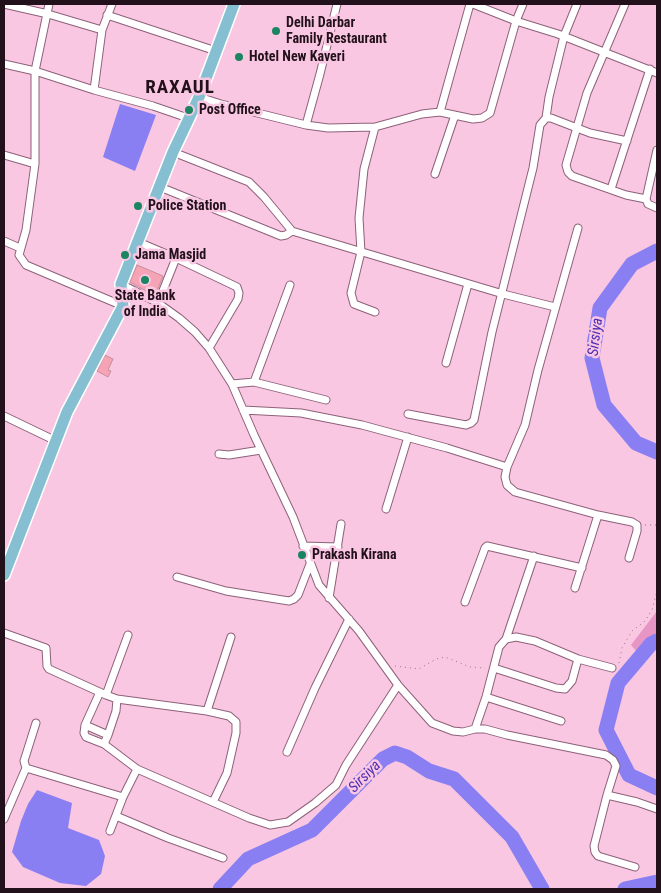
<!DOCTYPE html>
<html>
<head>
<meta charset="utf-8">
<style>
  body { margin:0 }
  #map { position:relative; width:661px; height:893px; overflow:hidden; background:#f9c7e2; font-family:"Roboto Condensed",sans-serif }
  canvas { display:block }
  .frame { position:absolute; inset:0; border:5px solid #22111b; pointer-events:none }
</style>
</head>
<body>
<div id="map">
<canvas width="661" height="893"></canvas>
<div class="frame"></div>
</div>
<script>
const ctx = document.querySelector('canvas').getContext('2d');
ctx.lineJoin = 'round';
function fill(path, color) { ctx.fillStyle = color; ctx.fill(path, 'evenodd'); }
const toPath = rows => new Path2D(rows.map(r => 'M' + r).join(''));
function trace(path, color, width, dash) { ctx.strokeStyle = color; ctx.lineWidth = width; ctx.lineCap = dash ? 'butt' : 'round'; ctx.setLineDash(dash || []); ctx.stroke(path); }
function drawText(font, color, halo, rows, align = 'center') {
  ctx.font = font + ' "Roboto Condensed",sans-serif'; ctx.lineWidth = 5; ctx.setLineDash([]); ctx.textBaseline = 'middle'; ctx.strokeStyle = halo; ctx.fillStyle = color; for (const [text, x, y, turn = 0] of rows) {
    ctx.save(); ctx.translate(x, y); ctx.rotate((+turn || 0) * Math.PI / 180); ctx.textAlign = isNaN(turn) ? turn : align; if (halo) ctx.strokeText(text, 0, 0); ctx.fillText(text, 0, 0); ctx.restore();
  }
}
const green = toPath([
  [657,611,657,635,637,652,631,645]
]);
const water = toPath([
  [120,104,156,115,135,171,103,157],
  [37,790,72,803,68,828,99,840,105,856,101,874,86,886,60,883,23,867,12,852,21,821,28,804]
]);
const river = toPath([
  [657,251,632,264,600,308,592,358,604,405,636,443,657,452],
  [657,641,651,644,618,683,606,730,629,775,657,788],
  [220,889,248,859,312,830,383,759,395,753,407,757,429,771,454,779,512,837,542,889],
  [625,889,657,882]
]);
const building = toPath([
  [137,265,163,276,155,296,130,282,137,265],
  [105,355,113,359,108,370,111,371,108,377,97,371,105,355]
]);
const path = toPath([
  [645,525,657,525],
  [619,663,622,648,632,631,645,621,652,610,657,591],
  [395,666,419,669,436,659,445,657,470,667,485,668]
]);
const minor = toPath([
  [4,4,48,14,102,30],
  [49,4,35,71,35,164,26,230,19,255,26,265,123,306],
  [473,4,516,21,558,34,657,73],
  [625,4,587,93,566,165,568,172,572,176,626,195,646,199],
  [107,15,216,51],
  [4,64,35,71,94,90,153,106,188,118],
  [94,90,102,30,112,4],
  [199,97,221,104,306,125,328,128,375,127,422,114,440,112,473,119,482,118,490,113,516,21,523,4],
  [440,112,470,4],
  [546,118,549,97,564,36,577,4],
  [306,125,320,74,337,4],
  [657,150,646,199,648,204,657,208],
  [173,152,249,182,264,197,292,231,503,294,555,307],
  [4,155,35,164],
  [435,174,455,115],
  [160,187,281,236,286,235,292,231],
  [611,189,650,69],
  [578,228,538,370,525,425,507,467,505,477,507,485,515,492,598,515,632,522,637,525,637,531,629,558],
  [4,241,20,248],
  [138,242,176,258,237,287,239,293,238,299,209,348],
  [121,284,158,303,179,318,195,332,209,348,232,384,254,435,293,517,319,585,359,631,398,685,432,723,453,731,463,732,475,729,486,697,499,647,506,639,516,637,535,641,578,659],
  [158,303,176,258],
  [375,312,354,304,351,293,361,252,359,218,364,169,375,127],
  [446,363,468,284],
  [254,382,290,285],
  [232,384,254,382,326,400],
  [243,410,301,413,362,425,447,448,507,467],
  [408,414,466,425,471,423,474,420,492,332,533,168,540,125,546,118,551,118,590,133,627,141],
  [4,416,56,441],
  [219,454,229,455,261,450],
  [386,509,408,437],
  [303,546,338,547],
  [177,577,226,591,289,601,294,599,298,595,310,564],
  [575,588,598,515],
  [329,598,341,524],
  [465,602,485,548,487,546,582,568],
  [4,633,46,648,47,666,49,669,106,695],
  [506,639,534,556],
  [494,668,556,688,565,689,572,681,578,659,612,668],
  [100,692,85,725,84,733,86,737,104,744],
  [486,697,561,721],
  [117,699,207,711,229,716,236,722,236,733,227,773,213,802],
  [207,711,231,637],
  [36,723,24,761,26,768,123,797],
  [85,725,108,735,104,744,137,769,249,818,270,825,288,822,315,803,336,785,346,765,398,685],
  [475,729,485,729,507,735,606,755,613,760,616,766,607,795,637,802,657,809],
  [108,735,116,711,117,699,106,695,128,635],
  [287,752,315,688,349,619],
  [607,795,594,846,595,852,598,856,635,867],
  [116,816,168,838,223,858],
  [4,819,26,768],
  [110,831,123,797,137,769]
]);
const primary = toPath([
  [4,575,67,412,123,306,121,284,173,152,199,97,234,4]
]);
const markers = [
  [276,31,5,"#1b8561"],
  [239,57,5,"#1b8561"],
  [189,110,5,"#1b8561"],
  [138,206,5,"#1b8561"],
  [125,255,5,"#1b8561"],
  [145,280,5,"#1b8561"],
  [302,555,5,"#1b8561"]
];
const poiNames = [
  ["Delhi Darbar",286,23],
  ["Family Restaurant",286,39],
  ["Hotel New Kaveri",249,57],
  ["Post Office",199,110],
  ["Police Station",148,206],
  ["Jama Masjid",135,255],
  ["State Bank",145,296,"center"],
  ["of India",145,312,"center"],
  ["Prakash Kirana",312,555]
];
const waterNames = [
  ["Sirsiya",596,337,-83],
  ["Sirsiya",365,777,-45]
];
const districtNames = [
  ["RAXAUL",180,88]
];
fill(green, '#e795c4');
fill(water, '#897ff3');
trace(river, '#897ff3', 15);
fill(building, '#f7a3b6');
trace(building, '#c38e99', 1);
trace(minor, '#8d6179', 9);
trace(primary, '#fff', 14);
trace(path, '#977487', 1, [1, 4]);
trace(minor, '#fff', 7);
trace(primary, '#87bfd2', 11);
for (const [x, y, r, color] of markers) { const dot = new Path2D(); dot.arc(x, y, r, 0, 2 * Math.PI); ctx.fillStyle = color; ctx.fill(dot); trace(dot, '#f9c7e2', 2); }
drawText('bold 14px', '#22111b', '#f9c7e2', poiNames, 'left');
drawText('italic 15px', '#4c2db4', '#f9c7e2', waterNames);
ctx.letterSpacing = '1px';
drawText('bold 19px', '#22111b', '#f9c7e2', districtNames);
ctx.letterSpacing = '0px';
</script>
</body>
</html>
